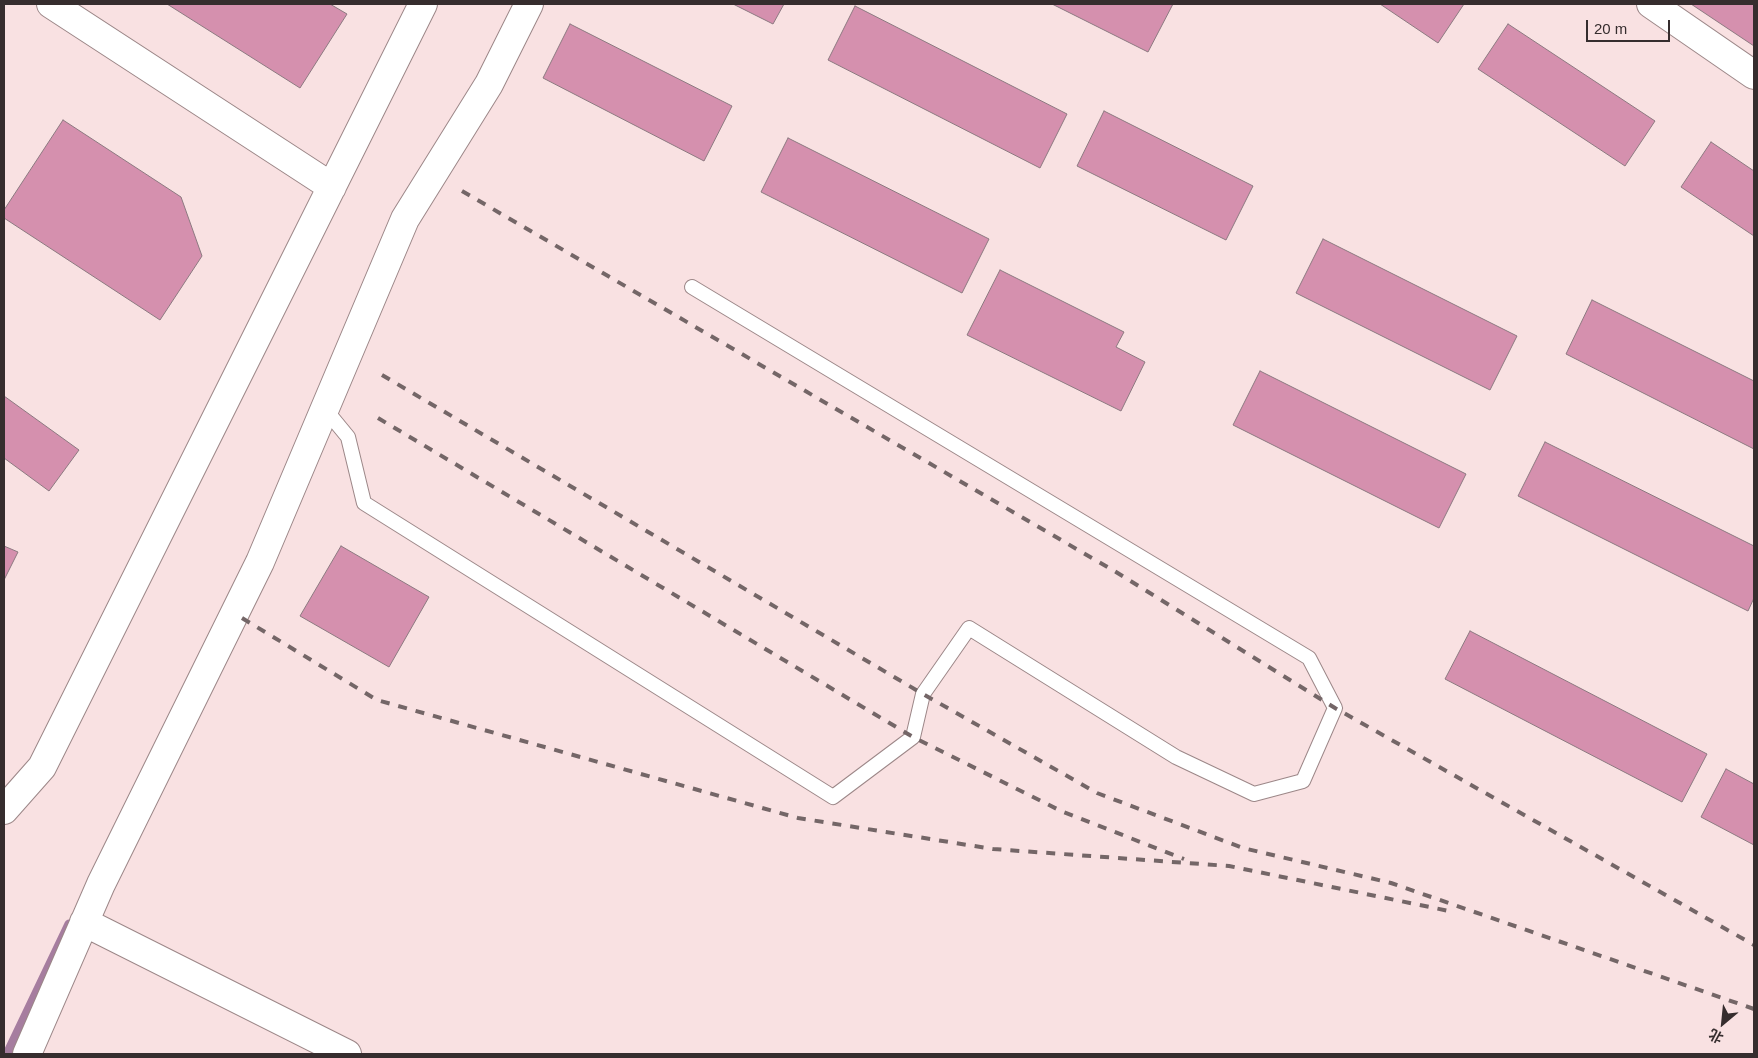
<!DOCTYPE html>
<html>
<head>
<meta charset="utf-8">
<style>
  body { margin:0 }
  #map { position:relative; width:1758px; height:1058px; overflow:hidden; background:#f9e1e2; font-family:Arial,"Noto Sans SC",sans-serif }
  canvas { display:block }
  .frame { position:absolute; inset:0; border:5px solid #362d2e; pointer-events:none }
  .north { position:absolute; left:1698px; top:998px; width:50px; height:50px; -webkit-text-stroke:4px #f9e1e2; paint-order:stroke; rotate:208deg; font-size:14px; font-weight:700; line-height:20px; text-align:center; color:#362d2e }
  .north::after { content:''; display:block; margin:auto; width:18px; height:22px; background:#362d2e; clip-path:polygon(50% 0,100% 100%,50% 72%,0 100%) }
  .scale { position:absolute; left:1586px; top:20px; width:84px; height:22px; box-sizing:border-box; border:2px solid #362d2e; border-top:0; padding-left:6px; font-size:15px; line-height:18px; white-space:nowrap; color:#362d2e; -webkit-text-stroke:4px #f9e1e2; paint-order:stroke }
</style>
</head>
<body>
<div id="map">
<canvas width="1758" height="1058"></canvas>
<div class="frame"></div>
<div class="north">北</div>
<div class="scale">20 m</div>
</div>
<script>
const ctx = document.querySelector('canvas').getContext('2d');
ctx.lineJoin = 'round';
const toPath = rows => new Path2D(rows.map(r => 'M' + r).join(''));
function trace(path, color, width, dash) { ctx.strokeStyle = color; ctx.lineWidth = width; ctx.lineCap = dash ? 'butt' : 'round'; ctx.setLineDash(dash || []); ctx.stroke(path); }
function fill(path, color) { ctx.fillStyle = color; ctx.fill(path, 'evenodd'); }
const stream = toPath([
  [7,1054,69,924]
]);
const building = toPath([
  [167,4,330,4,347,14,300,88,167,4],
  [733,4,784,4,773,24,733,4],
  [1052,4,1173,4,1148,52,1052,4],
  [1380,4,1464,4,1438,43,1380,4],
  [1691,4,1754,4,1754,46,1691,4],
  [855,6,1067,114,1040,168,828,60,855,6],
  [570,24,732,106,704,161,543,78,570,24],
  [1508,24,1655,121,1625,166,1478,69,1508,24],
  [1104,111,1253,186,1226,240,1077,166,1104,111],
  [63,120,181,197,202,256,160,320,4,218,4,210,63,120],
  [788,138,989,239,962,293,761,192,788,138],
  [1711,142,1754,171,1754,236,1681,187,1711,142],
  [1323,239,1517,336,1490,390,1296,293,1323,239],
  [1000,270,1124,332,1116,347,1145,362,1121,411,967,335,1000,270],
  [1592,300,1754,381,1754,449,1566,354,1592,300],
  [1260,371,1466,474,1439,528,1233,425,1260,371],
  [4,396,79,450,49,491,4,458,4,396],
  [1545,442,1754,546,1754,598,1748,611,1518,496,1545,442],
  [4,546,18,552,4,580,4,546],
  [341,546,429,597,389,667,300,616,341,546],
  [1470,631,1707,754,1682,802,1445,679,1470,631],
  [1726,769,1754,784,1754,845,1701,817,1726,769]
]);
const lane = toPath([
  [325,409,348,437,364,503,833,797,913,737,923,694,969,628,1176,757,1254,794,1303,781,1335,708,1309,658,692,287]
]);
const street = toPath([
  [51,4,332,187],
  [1651,4,1754,75],
  [4,810,42,767,423,4],
  [84,922,347,1054],
  [27,1054,101,884,260,562,405,219,489,84,529,4]
]);
const rail = toPath([
  [462,191,1116,572,1335,708,1754,945],
  [382,375,923,694,1097,793,1243,848,1391,883,1754,1009],
  [378,418,913,737,1061,811,1184,859],
  [242,618,377,700,798,818,993,849,1229,866,1454,912]
]);
trace(stream, '#a67d9f', 9);
fill(building, '#d590ae');
trace(building, '#8c7980', 1);
trace(lane, '#9c8788', 16);
trace(street, '#9c8788', 30);
trace(lane, '#fff', 14);
trace(street, '#fff', 28);
trace(rail, '#746667', 4, [9, 9]);
</script>
</body>
</html>
